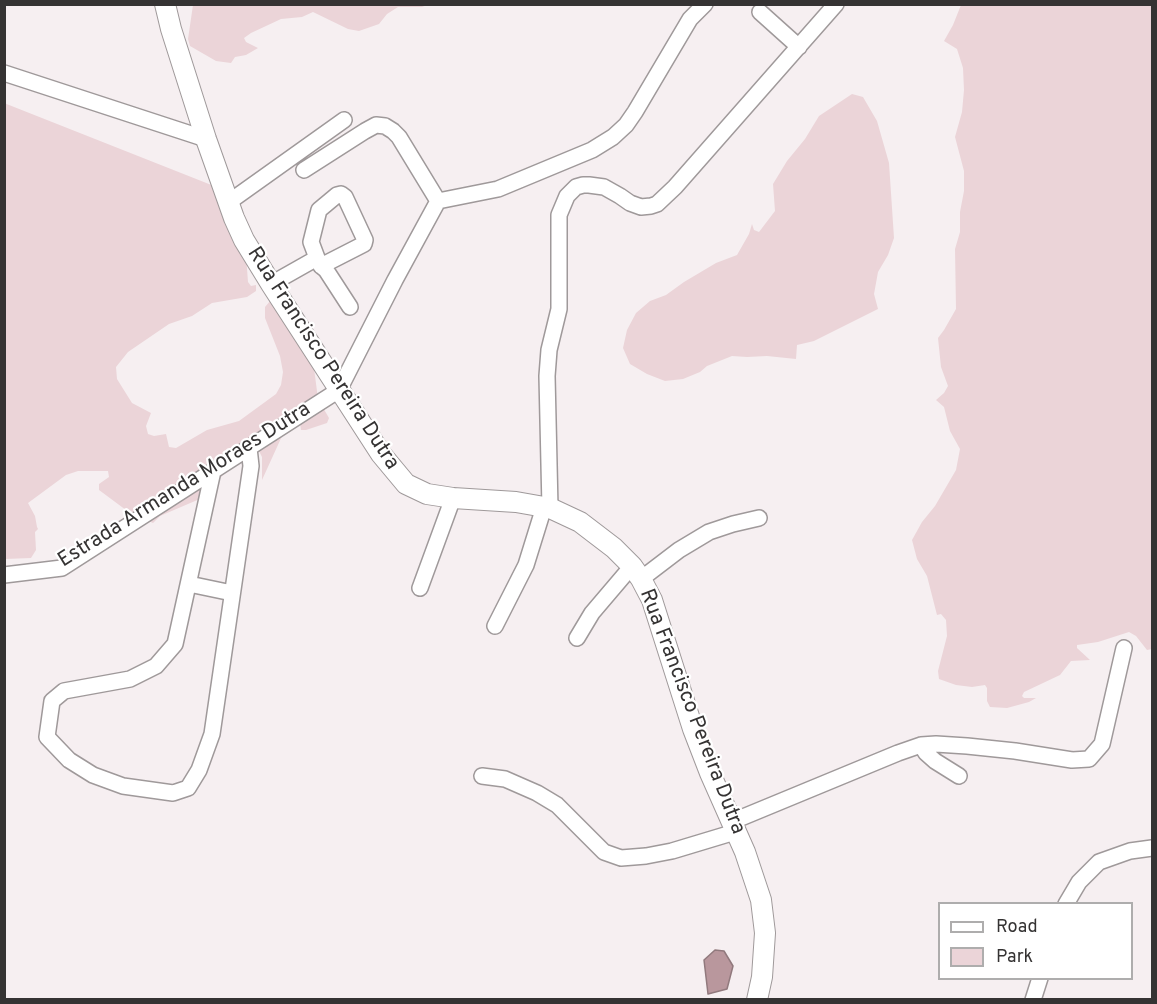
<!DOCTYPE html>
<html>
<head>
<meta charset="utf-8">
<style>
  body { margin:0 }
  #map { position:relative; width:1157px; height:1004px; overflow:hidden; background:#f6eff1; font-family:Overpass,sans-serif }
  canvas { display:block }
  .frame { position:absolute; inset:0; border:6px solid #353333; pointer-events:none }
  .legend { position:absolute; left:938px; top:902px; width:195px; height:78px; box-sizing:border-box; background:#fff; border:2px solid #aeadad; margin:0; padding:8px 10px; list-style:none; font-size:18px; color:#353333 }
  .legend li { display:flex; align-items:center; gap:12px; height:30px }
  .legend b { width:30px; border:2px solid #aeadad }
</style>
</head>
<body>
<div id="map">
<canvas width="1157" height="1004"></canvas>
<div class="frame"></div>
<ul class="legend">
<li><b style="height:8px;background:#fff"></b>Road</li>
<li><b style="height:16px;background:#ebd4d8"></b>Park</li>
</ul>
</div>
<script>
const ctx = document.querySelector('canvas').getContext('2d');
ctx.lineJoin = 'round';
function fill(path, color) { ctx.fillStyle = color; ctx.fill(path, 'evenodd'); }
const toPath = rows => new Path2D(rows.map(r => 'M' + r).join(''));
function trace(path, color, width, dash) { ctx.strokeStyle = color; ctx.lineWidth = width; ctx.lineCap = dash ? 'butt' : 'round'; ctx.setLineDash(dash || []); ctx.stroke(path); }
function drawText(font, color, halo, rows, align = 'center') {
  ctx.font = font + ' Overpass,sans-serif'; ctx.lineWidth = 4.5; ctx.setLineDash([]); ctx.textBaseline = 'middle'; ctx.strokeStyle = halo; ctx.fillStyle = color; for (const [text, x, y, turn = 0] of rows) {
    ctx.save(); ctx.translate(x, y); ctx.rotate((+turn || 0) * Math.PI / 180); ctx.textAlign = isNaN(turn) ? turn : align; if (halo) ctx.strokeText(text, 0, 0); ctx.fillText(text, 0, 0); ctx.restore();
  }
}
const green = toPath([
  [193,5,193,4,427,5,422,7,398,7,387,14,379,24,359,31,348,29,313,12,302,17,281,19,251,33,244,38,246,42,258,48,246,55,235,57,231,63,216,61,190,46,188,39],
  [961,5,1152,5,1152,649,1147,650,1136,636,1129,632,1098,642,1077,645,1077,648,1090,660,1071,661,1060,675,1024,692,1022,696,1024,698,1036,698,1029,702,1007,708,990,707,987,701,987,688,985,685,972,687,956,685,939,679,938,671,947,636,946,620,941,614,937,615,927,576,917,559,912,540,922,522,935,506,956,470,960,449,950,431,944,407,936,400,944,393,948,386,941,367,938,338,944,330,956,309,955,249,960,232,960,212,964,191,964,171,955,137,962,112,964,90,963,68,957,49,944,41,953,25],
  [852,94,863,97,877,121,889,163,894,238,888,255,878,272,874,294,878,309,814,341,797,345,796,359,767,356,747,357,732,356,707,366,700,372,683,379,665,381,647,374,630,364,623,348,627,330,636,313,650,301,666,295,684,282,716,263,737,255,749,234,752,224,754,230,759,232,775,211,773,184,787,161,805,139,819,116],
  [4,103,219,188,246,255,248,282,251,286,256,285,256,291,247,297,212,303,192,316,169,324,128,352,116,367,117,379,132,403,151,413,146,426,148,434,154,436,166,434,169,447,176,448,207,430,239,421,276,394,281,385,283,372,280,356,265,318,265,307,271,300,297,332,314,368,318,399,329,418,327,423,306,430,301,430,300,423,287,430,282,436,262,480,262,457,258,449,208,471,224,473,209,495,160,516,153,523,130,513,99,490,99,484,109,477,108,471,78,471,66,475,28,503,35,516,37,527,38,529,35,532,36,550,31,558,5,559]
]);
const water = toPath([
  [715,950,724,951,733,966,727,989,708,994,704,960,715,950]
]);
const minor = toPath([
  [760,12,799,47],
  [4,73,206,139],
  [304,170,365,131,376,125,385,126,393,131,399,137,438,201],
  [229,202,344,120],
  [317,258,311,242,319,210,337,195,341,194,345,197,365,240,364,244,321,266],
  [271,284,317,258,321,266,326,270,350,307],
  [213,471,175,644,156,666,130,679,64,691,52,701,47,737,69,760,93,775,123,786,173,793,188,788,199,770,212,734,251,466,249,448],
  [550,508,547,376,549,350,559,309,559,215,567,196,576,187,583,185,589,185,604,187,620,196,630,203,641,207,651,206,657,204,675,187,836,4],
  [4,575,62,568,339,390,395,280,438,201,498,189,592,150,613,137,626,125,635,112,690,19,705,4],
  [641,579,679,550,709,532,733,524,759,518],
  [189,584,232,593],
  [420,588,453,498],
  [495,626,526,565,544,507],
  [577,638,592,613,632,566],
  [921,745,926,753,935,761,959,776],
  [482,776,505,779,537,793,557,805,604,852,621,858,646,856,672,851,735,832],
  [731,822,898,753,921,745,936,744,967,746,1015,751,1072,760,1089,759,1102,744,1124,648],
  [1066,904,1079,882,1099,862,1130,851,1152,848],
  [1033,1000,1040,978]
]);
const major = toPath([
  [165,4,171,29,206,139,234,218,244,240,271,284,381,454,406,484,427,494,453,498,516,502,550,508,580,522,614,548,632,566,641,579,652,600,693,729,710,773,745,852,761,900,765,933,762,977,757,1000]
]);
const streetNames = [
  ["Rua Francisco Pereira Dutra",322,359,57],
  ["Estrada Armanda Moraes Dutra",185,486,-32],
  ["Rua Francisco Pereira Dutra",691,712,69]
];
fill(green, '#ebd4d8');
fill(water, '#b9979d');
trace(water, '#91797d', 1.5);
trace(minor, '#9f999a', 18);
trace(major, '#9f999a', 22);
trace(minor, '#fff', 15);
trace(major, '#fff', 20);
drawText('21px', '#353333', '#fff', streetNames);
</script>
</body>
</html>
